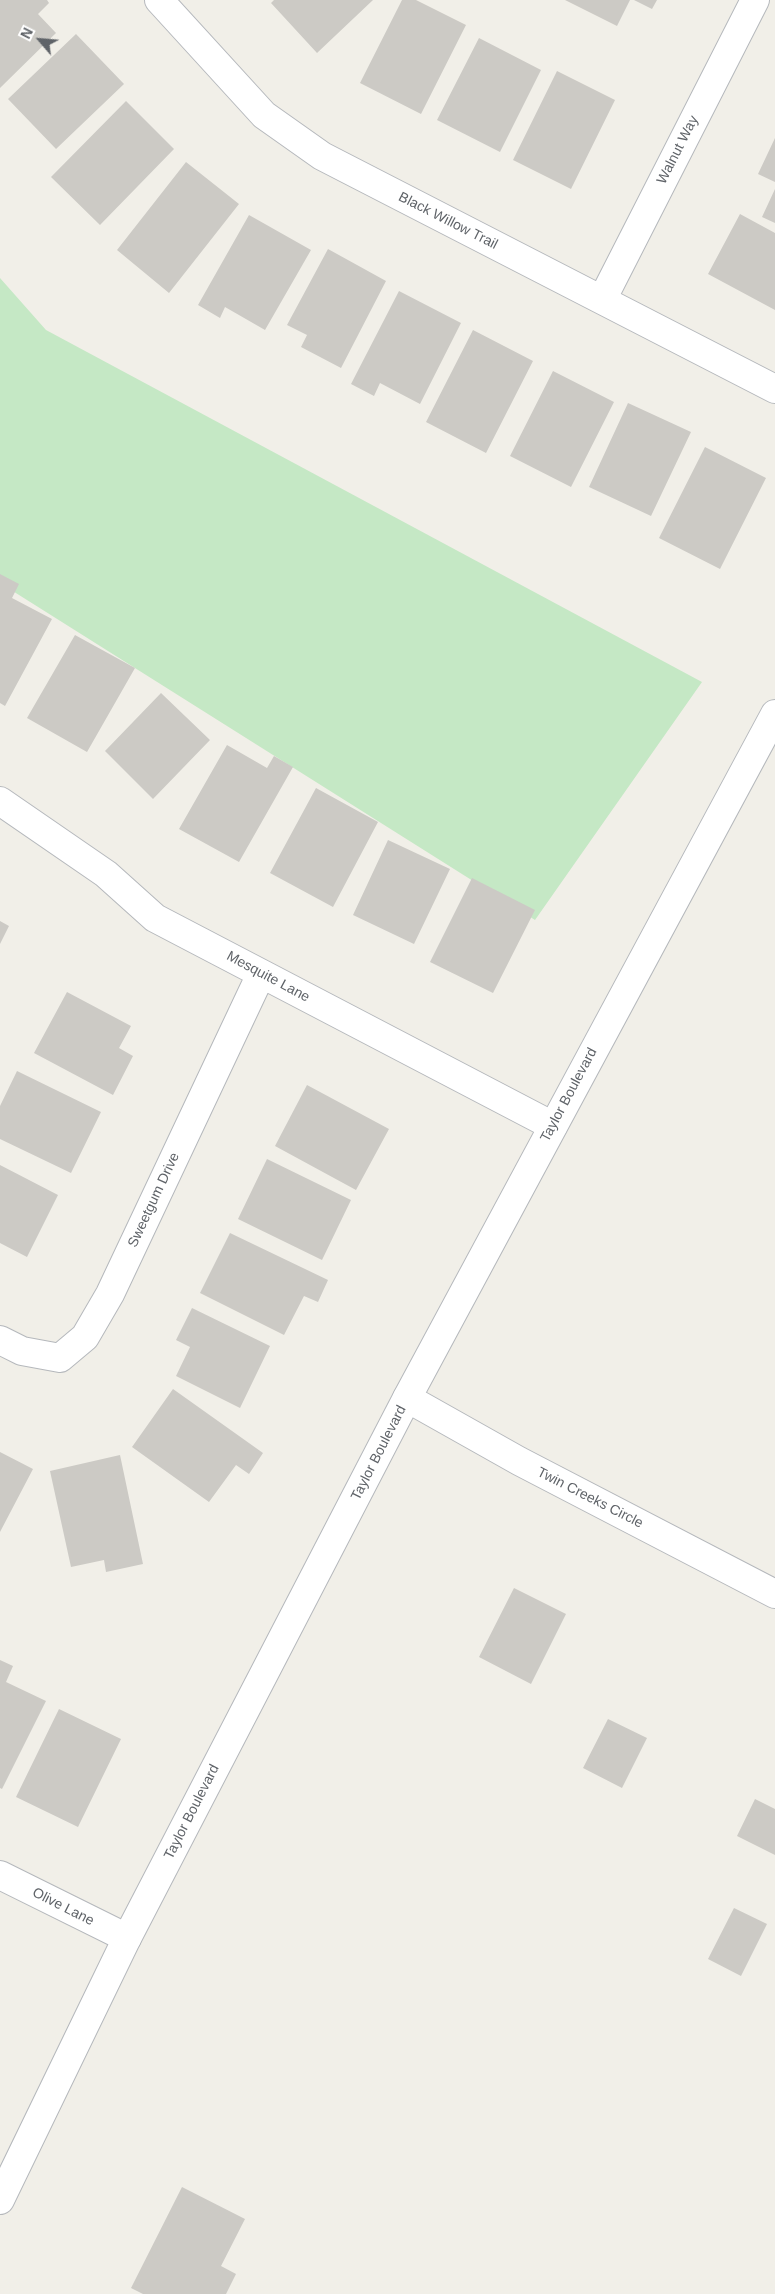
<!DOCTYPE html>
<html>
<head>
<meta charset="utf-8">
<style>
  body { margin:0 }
  #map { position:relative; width:775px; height:2294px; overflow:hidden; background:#f1efe8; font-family:Helvetica,sans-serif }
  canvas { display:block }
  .north { position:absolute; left:15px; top:15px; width:50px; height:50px; -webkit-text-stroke:4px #fff; paint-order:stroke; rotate:297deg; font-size:14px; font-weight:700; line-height:20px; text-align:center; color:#5f6368 }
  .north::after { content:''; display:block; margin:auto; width:18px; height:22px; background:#5f6368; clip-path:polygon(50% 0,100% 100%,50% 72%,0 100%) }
</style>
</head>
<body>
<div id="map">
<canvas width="775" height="2294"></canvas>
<div class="north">N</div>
</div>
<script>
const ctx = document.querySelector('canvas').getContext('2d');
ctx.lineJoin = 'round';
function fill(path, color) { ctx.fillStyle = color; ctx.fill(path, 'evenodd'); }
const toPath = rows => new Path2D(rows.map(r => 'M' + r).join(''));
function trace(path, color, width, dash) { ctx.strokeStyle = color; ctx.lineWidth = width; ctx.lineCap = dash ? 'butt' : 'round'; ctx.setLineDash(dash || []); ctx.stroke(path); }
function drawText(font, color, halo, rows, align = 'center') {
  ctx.font = font + ' Helvetica,sans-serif'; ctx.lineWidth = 4; ctx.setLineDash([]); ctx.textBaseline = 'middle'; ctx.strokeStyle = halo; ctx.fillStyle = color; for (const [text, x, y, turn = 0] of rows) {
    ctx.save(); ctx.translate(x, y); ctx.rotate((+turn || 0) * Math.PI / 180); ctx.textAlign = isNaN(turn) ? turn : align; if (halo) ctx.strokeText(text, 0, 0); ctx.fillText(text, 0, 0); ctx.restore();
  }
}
const green = toPath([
  [0,278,46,330,702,682,535,920,0,583]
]);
const building = toPath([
  [0,0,47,0,49,3,38,14,56,33,0,88],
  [274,0,373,0,317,53,271,3],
  [402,0,416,0,466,25,421,114,360,83],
  [565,0,630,0,617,26],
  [634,0,657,0,652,9],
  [76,34,124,84,56,149,8,99],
  [479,38,541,70,500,152,437,120],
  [557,71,615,100,571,189,513,160],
  [126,101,174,149,100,225,51,177],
  [775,138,775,182,758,174],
  [186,162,239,204,169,293,117,250],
  [775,189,775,223,762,217],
  [740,214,775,233,775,310,708,274],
  [249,215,311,250,265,330,225,307,220,318,198,305],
  [328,249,386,281,341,368,301,347,307,335,287,325],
  [399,291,461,323,420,404,380,383,374,396,351,384],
  [473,330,533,361,486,453,426,422],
  [553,371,614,402,571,487,510,456],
  [628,403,691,432,651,516,589,487],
  [705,447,766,478,720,569,659,538],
  [0,574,19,584,12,598,52,619,5,706,0,703],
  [75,635,135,668,87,752,27,718],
  [161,693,210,740,153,799,105,751],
  [227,745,267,768,274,756,293,767,239,862,179,829],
  [316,788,378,822,333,907,270,873],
  [388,840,450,869,414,944,353,915],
  [472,878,535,910,493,993,430,962],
  [0,921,9,926,0,944],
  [67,992,131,1026,119,1048,133,1056,113,1095,34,1053],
  [17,1071,101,1112,71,1173,0,1139,0,1106],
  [307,1085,389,1129,356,1190,275,1146],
  [267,1159,351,1200,322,1260,238,1219],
  [0,1165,58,1195,27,1257,0,1243],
  [230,1233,328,1280,318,1302,304,1296,284,1335,200,1293],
  [192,1308,270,1346,240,1408,176,1376,190,1347,176,1340],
  [173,1389,263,1453,249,1474,236,1465,209,1502,132,1447],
  [0,1452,33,1469,0,1532],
  [120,1455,143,1564,106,1572,104,1560,71,1567,50,1471],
  [514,1588,566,1614,531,1684,479,1657],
  [0,1660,13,1666,6,1682,46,1701,2,1789,0,1788],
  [59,1709,121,1739,78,1827,16,1797],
  [608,1719,647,1738,622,1788,583,1768],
  [755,1799,775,1809,775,1855,737,1836],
  [734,1908,767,1924,741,1976,708,1959],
  [182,2187,245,2219,221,2266,236,2274,226,2294,143,2294,131,2288]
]);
const minor = toPath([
  [159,0,264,115,322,156,775,389],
  [602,300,755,0],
  [0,801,106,874,155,918,553,1126],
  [0,1340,22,1351,60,1358,85,1337,110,1294,261,974],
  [407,1398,519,1461,775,1594],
  [0,1875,127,1938]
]);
const tertiary = toPath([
  [0,2200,127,1938,407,1398,775,714]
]);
const streetNames = [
  ["Walnut Way",678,150,-63],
  ["Black Willow Trail",448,221,27],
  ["Mesquite Lane",268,977,28],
  ["Taylor Boulevard",569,1095,-62],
  ["Sweetgum Drive",154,1200,-65],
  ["Taylor Boulevard",379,1453,-63],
  ["Twin Creeks Circle",590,1498,27],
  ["Taylor Boulevard",192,1812,-63],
  ["Olive Lane",63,1907,27]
];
fill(green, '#c5e8c5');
fill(building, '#cccac5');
trace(minor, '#b5b8bc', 30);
trace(tertiary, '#b5b8bc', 30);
trace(minor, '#fff', 28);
trace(tertiary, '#fff', 28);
drawText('14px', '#5f6368', '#fff', streetNames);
</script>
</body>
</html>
